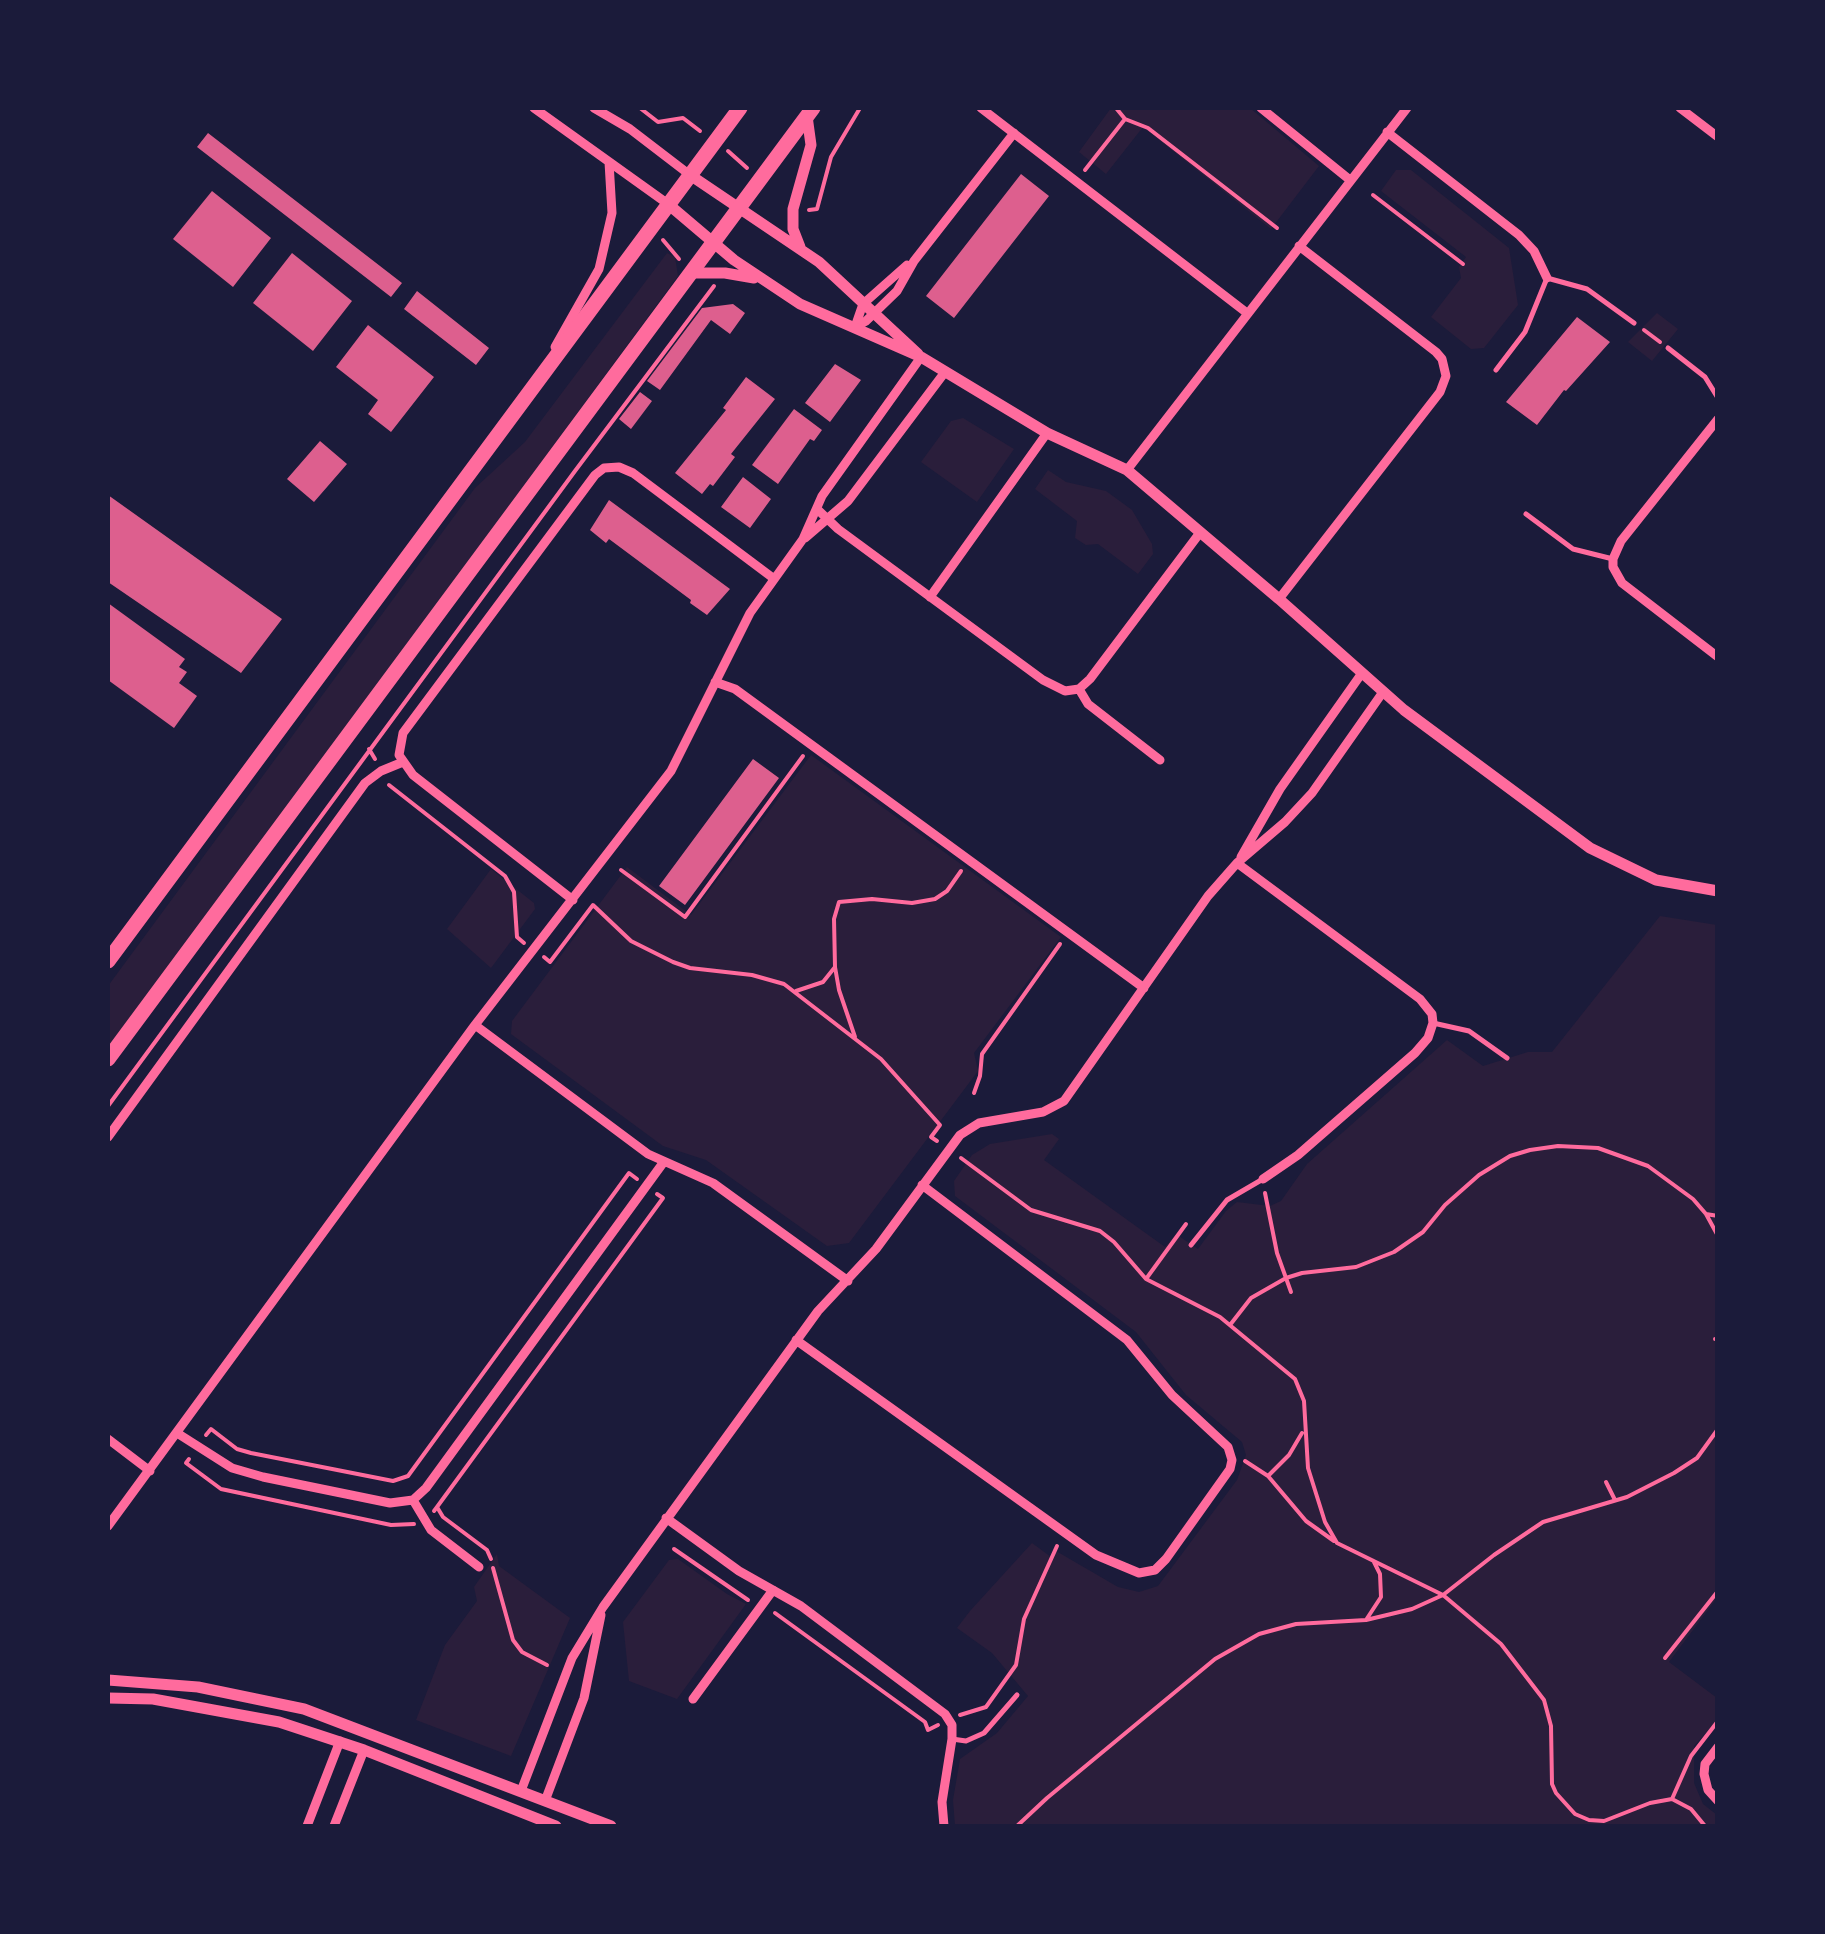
<!DOCTYPE html>
<html>
<head>
<meta charset="utf-8">
<style>
  body { margin:0 }
  #map { position:relative; width:1825px; height:1934px; overflow:hidden; background:#1b1b3a; font-family:Spectral,serif }
  canvas { display:block }
  .frame { position:absolute; inset:0; border:110px solid #1b1b3a; pointer-events:none }
</style>
</head>
<body>
<div id="map">
<canvas width="1825" height="1934"></canvas>
<div class="frame"></div>
</div>
<script>
const ctx = document.querySelector('canvas').getContext('2d');
ctx.lineJoin = 'round';
function fill(path, color) { ctx.fillStyle = color; ctx.fill(path, 'evenodd'); }
const toPath = rows => new Path2D(rows.map(r => 'M' + r).join(''));
function trace(path, color, width, dash) { ctx.strokeStyle = color; ctx.lineWidth = width; ctx.lineCap = dash ? 'butt' : 'round'; ctx.setLineDash(dash || []); ctx.stroke(path); }
const green = toPath([
  [1111,108,1250,108,1319,166,1271,229,1143,127,1106,174,1079,152],
  [1396,170,1411,170,1509,248,1518,305,1484,348,1471,349,1431,317,1461,278,1459,267,1466,257,1381,191],
  [667,253,675,257,678,276,108,1051,108,986,475,488,525,442],
  [1657,313,1678,329,1652,361,1628,342],
  [963,418,1014,449,977,502,921,462,951,421],
  [1048,470,1066,482,1106,491,1132,510,1152,544,1153,554,1138,574,1098,544,1086,545,1075,538,1077,521,1035,489],
  [811,755,1061,937,974,1053,978,1071,849,1243,827,1246,706,1160,663,1146,511,1034,512,1021,627,867,691,915],
  [491,869,534,903,535,909,491,968,447,929],
  [1660,916,1717,925,1717,1598,1669,1662,1717,1698,1717,1721,1694,1746,1694,1783,1703,1804,1717,1815,1717,1826,955,1826,953,1800,960,1759,997,1733,1028,1696,992,1653,957,1628,970,1611,1032,1543,1051,1557,1056,1551,1118,1587,1139,1592,1158,1586,1237,1480,1246,1455,1242,1442,1186,1395,1136,1332,955,1196,954,1181,972,1155,990,1144,1052,1134,1059,1139,1044,1160,1165,1247,1176,1234,1198,1249,1226,1211,1237,1202,1270,1206,1281,1201,1307,1164,1447,1040,1483,1066,1528,1052,1552,1052],
  [497,1554,499,1566,570,1618,511,1756,416,1720,445,1645,477,1601,474,1587],
  [678,1559,727,1594,746,1604,677,1699,629,1681,623,1622,669,1560]
]);
const building = toPath([
  [208,133,402,283,391,297,197,147],
  [1021,174,1049,196,954,318,926,296],
  [212,191,271,238,233,287,173,239],
  [292,253,352,301,313,351,253,303],
  [417,291,489,348,476,365,404,309],
  [733,304,745,313,730,334,711,320,660,390,647,381,702,308],
  [1577,317,1610,342,1566,391,1564,390,1537,425,1506,402],
  [368,325,434,377,391,432,368,414,378,400,336,367],
  [835,364,861,380,830,422,805,403],
  [746,377,775,399,731,454,735,457,713,486,710,484,702,494,675,473,726,410,723,408],
  [640,392,652,401,631,429,619,419],
  [794,409,822,430,814,441,810,439,778,484,752,465],
  [320,441,347,464,314,502,287,479],
  [743,477,771,499,750,528,721,507],
  [108,495,282,619,241,673,108,582],
  [609,500,730,589,707,615,690,603,691,600,609,539,606,543,590,530],
  [108,603,185,659,179,667,187,672,179,683,197,696,174,728,108,680],
  [753,759,779,778,685,905,659,886]
]);
const path = toPath([
  [640,108,658,122,683,118,700,131],
  [1116,108,1125,119,1148,128,1277,228],
  [728,151,747,168],
  [1085,170,1125,119],
  [1373,195,1463,264],
  [809,210,817,209,831,157,860,108],
  [663,240,679,259],
  [1644,330,1660,342],
  [369,749,375,759],
  [389,785,505,876,514,892,517,937,524,943],
  [621,870,685,917,803,756],
  [544,957,550,962,593,905,631,941,673,962,690,968,752,975,784,984,881,1059,940,1125,931,1137,937,1141],
  [796,991,823,982,835,967],
  [855,1037,839,990,835,967,834,919,839,902,872,899,912,903,935,899,947,891,961,871],
  [974,1093,980,1076,982,1054,1060,944],
  [108,1106,575,471,714,286],
  [961,1158,1031,1210,1100,1231,1114,1242,1146,1279,1220,1317,1295,1379,1304,1401,1308,1468,1325,1522,1337,1543,1443,1595,1501,1644,1544,1700,1551,1726,1552,1784,1556,1793,1575,1814,1589,1820,1604,1821,1650,1803,1672,1799,1691,1809,1705,1826],
  [1265,1193,1277,1253,1291,1292],
  [1706,1214,1718,1216],
  [1146,1279,1186,1224],
  [1230,1325,1251,1298,1286,1278,1302,1273,1356,1267,1394,1252,1423,1232,1445,1205,1479,1175,1510,1156,1530,1150,1558,1146,1598,1148,1648,1166,1693,1199,1706,1214,1718,1236],
  [1715,1339,1718,1339],
  [206,1435,211,1429,237,1449,251,1453,393,1481,408,1476,629,1173,637,1179],
  [189,1459,186,1463,221,1489,391,1525,414,1524],
  [1245,1461,1268,1476,1306,1521,1334,1541],
  [1268,1476,1289,1455,1302,1433],
  [1606,1482,1615,1500],
  [437,1507,663,1198,657,1194],
  [434,1511,437,1507,443,1517,487,1550,491,1559],
  [674,1549,748,1600],
  [493,1568,513,1640,522,1652,547,1665],
  [775,1613,925,1722,928,1730,938,1725],
  [1366,1620,1381,1597,1380,1574,1374,1562],
  [1665,1658,1718,1591],
  [960,1715,986,1707,1016,1665,1024,1619,1057,1546],
  [1672,1799,1691,1756,1718,1721],
  [1017,1826,1047,1798,1215,1659,1259,1634,1296,1624,1366,1620,1412,1609,1443,1595,1494,1555,1543,1522,1627,1497,1674,1473,1697,1458,1718,1429]
]);
const service = toPath([
  [1668,348,1705,377,1718,398],
  [1496,370,1525,332,1547,278,1587,289,1634,323],
  [1526,514,1573,549,1613,559],
  [1433,1023,1469,1031,1507,1058],
  [1191,1245,1227,1200,1263,1179],
  [952,1739,966,1741,984,1733,1017,1695]
]);
const minor = toPath([
  [534,108,668,204],
  [594,108,630,129,690,175],
  [981,108,1247,313],
  [1261,108,1350,180],
  [1680,108,1718,137],
  [1387,132,1519,235,1534,251,1547,278],
  [855,327,866,321,897,291,914,261,1014,133],
  [855,327,863,304,907,265],
  [555,347,599,269,612,213,609,162],
  [1718,419,1621,541,1613,559,1613,567,1622,583,1718,657],
  [1127,470,1407,108],
  [817,509,838,529,1043,680,1065,691,1079,689,1090,679,1199,534],
  [805,538,848,501,945,372],
  [930,597,1047,433],
  [1279,599,1440,392,1446,376,1442,359,1436,352,1299,246],
  [715,682,735,689,1144,988],
  [1079,689,1088,704,1160,760],
  [1241,857,1280,789,1362,673],
  [1237,863,1420,999,1432,1014,1433,1023,1428,1038,1415,1053,1298,1155,1263,1179],
  [573,900,413,775,399,755,403,733,595,475,604,468,619,467,633,473,773,578],
  [475,1025,648,1154,713,1183,848,1281],
  [108,1137,365,783,381,771,403,762],
  [796,1340,1096,1555,1139,1573,1155,1570,1166,1559,1230,1469,1232,1460,1228,1447,1172,1395,1127,1340,922,1185],
  [177,1433,232,1468,263,1477,390,1503,413,1500,426,1488,663,1163],
  [108,1439,150,1471],
  [413,1500,431,1530,479,1567],
  [666,1518,739,1571,801,1606,945,1714,952,1725,952,1739,942,1802,944,1826],
  [108,1526,475,1025,671,771,750,613,803,539,822,496,921,357],
  [693,1699,773,1590],
  [1718,1747,1705,1764,1704,1774,1708,1790,1718,1801],
  [521,1791,572,1658,603,1607,818,1311,876,1249,960,1135,979,1123,1043,1112,1064,1101,1208,896,1237,863,1285,822,1312,793,1383,692],
  [545,1801,584,1698,601,1615],
  [307,1826,340,1741],
  [334,1826,364,1750]
]);
const tertiary = toPath([
  [690,175,819,262,918,354],
  [668,204,734,260,800,304,921,357,1047,433,1127,470,1279,599,1404,710,1590,848,1656,880,1718,891],
  [800,247,793,229,793,209,811,145,807,116],
  [691,273,725,273,754,278],
  [108,1680,198,1687,304,1709,611,1826],
  [108,1698,153,1699,279,1722,364,1750,556,1826]
]);
const primary = toPath([
  [108,961,740,108],
  [108,1059,813,108]
]);
fill(green, '#2a1e3b');
fill(building, '#dd5f8e');
trace(path, '#ff6b9d', 4);
trace(service, '#ff6b9d', 5);
trace(minor, '#ff6b9d', 9);
trace(tertiary, '#ff6b9d', 11);
trace(primary, '#ff6b9d', 15);
</script>
</body>
</html>
